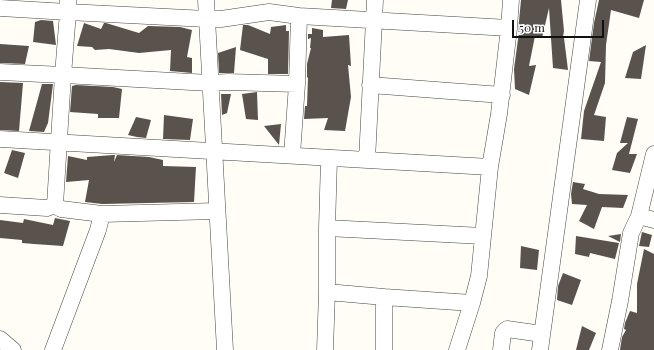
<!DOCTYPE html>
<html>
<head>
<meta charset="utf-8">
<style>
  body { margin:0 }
  #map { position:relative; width:654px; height:350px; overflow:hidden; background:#fffdf5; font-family:"Playfair Display",serif }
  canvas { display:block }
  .scale { position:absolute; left:512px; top:20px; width:92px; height:18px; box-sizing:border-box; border:2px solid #111; border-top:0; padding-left:5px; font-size:12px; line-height:14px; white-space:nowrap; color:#111; -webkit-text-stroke:3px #fff; paint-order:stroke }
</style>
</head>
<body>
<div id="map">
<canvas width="654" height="350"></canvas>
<div class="scale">50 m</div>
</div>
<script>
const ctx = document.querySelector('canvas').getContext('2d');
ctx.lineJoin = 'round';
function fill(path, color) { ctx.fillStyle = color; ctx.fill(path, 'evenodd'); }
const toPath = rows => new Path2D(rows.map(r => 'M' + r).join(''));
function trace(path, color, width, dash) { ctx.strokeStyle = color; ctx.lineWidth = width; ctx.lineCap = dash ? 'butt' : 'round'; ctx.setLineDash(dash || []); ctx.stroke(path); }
const building = toPath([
  [332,0,348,0,346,9,331,8],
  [521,0,561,0,564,31,563,37,564,38,568,70,553,68,549,8,542,38,535,36,529,66,536,65,529,95,515,89,514,69,519,32,518,32],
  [599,0,644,0,639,18,611,10,606,45,605,83,594,115,606,117,604,141,581,139,584,111,601,62,589,61,594,23],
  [41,20,53,21,56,45,33,42,35,22],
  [84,23,101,29,104,23,106,23,139,33,148,26,180,27,192,30,187,57,192,58,192,73,170,71,171,50,139,53,109,49,95,50,92,47,77,46],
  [243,25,248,25,270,34,271,27,286,25,286,31,289,31,288,74,268,74,268,59,240,50],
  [312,28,323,30,323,37,349,35,351,66,348,65,351,97,345,131,324,130,328,118,304,119,305,106,307,106,308,77,307,78,307,64,311,48,310,48,311,38,308,39,308,34,312,34],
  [0,44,29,46,25,64,0,63],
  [646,45,641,79,625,78,633,52],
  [236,47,234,73,219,73,218,53],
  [0,82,23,83,19,131,0,130],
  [42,84,53,84,48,123,44,132,29,131],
  [76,85,113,87,122,89,119,118,98,118,98,114,70,112,72,86],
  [257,92,258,120,246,119,242,94],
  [221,94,231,94,227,113,222,115],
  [164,115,193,119,190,140,163,139],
  [136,117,151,120,146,138,137,137,128,135],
  [627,117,638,119,629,154,637,154,630,173,612,170,617,153,628,143,620,143],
  [281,124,279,145,264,126],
  [12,150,25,153,18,178,4,173],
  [113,155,115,155,114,162,117,155,149,157,163,160,163,166,196,167,194,202,102,204,85,202,89,180,66,182,68,156,87,160,87,157],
  [573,182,585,184,583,189,599,194,628,195,623,208,602,207,594,229,579,221,587,205,572,204,571,194],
  [55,218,70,221,63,246,34,244,22,243,22,240,0,238,0,220,23,223,24,219,53,225],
  [642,232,652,235,649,247,639,246],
  [621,234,620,242,608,236],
  [576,236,619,243,615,259,590,253,589,257,575,254],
  [521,246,539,250,537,270,520,268],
  [644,249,654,254,654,350,620,350,622,337,626,330,624,329,625,323,630,311,637,313,637,284],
  [563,273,581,280,572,305,557,300,558,286],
  [582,326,596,333,589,350,576,350]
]);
const minor = toPath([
  [68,0,68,12,207,19,221,19,269,12,299,16,509,28],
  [206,0,225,350],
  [0,8,68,12,63,75,210,83,228,82,297,84],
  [0,72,63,75,55,205,61,209,102,214],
  [370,85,502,95],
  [0,139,490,167],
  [292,155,297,84,299,16],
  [367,160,375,0],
  [0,205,47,208,55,205],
  [639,216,654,220],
  [327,228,329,159],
  [327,292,327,228,483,236],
  [384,297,472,303],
  [0,339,13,350],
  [53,350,98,230,102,214,217,211],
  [325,350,327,292,384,297,384,350],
  [457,350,472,303,479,276,490,167,499,114,509,28,511,0],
  [501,350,503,333,507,329,542,334],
  [540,350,588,0],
  [610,350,620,301,631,233,639,216,654,154]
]);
fill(building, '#5a524d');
trace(minor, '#444', 17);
trace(minor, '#fff', 16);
</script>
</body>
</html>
